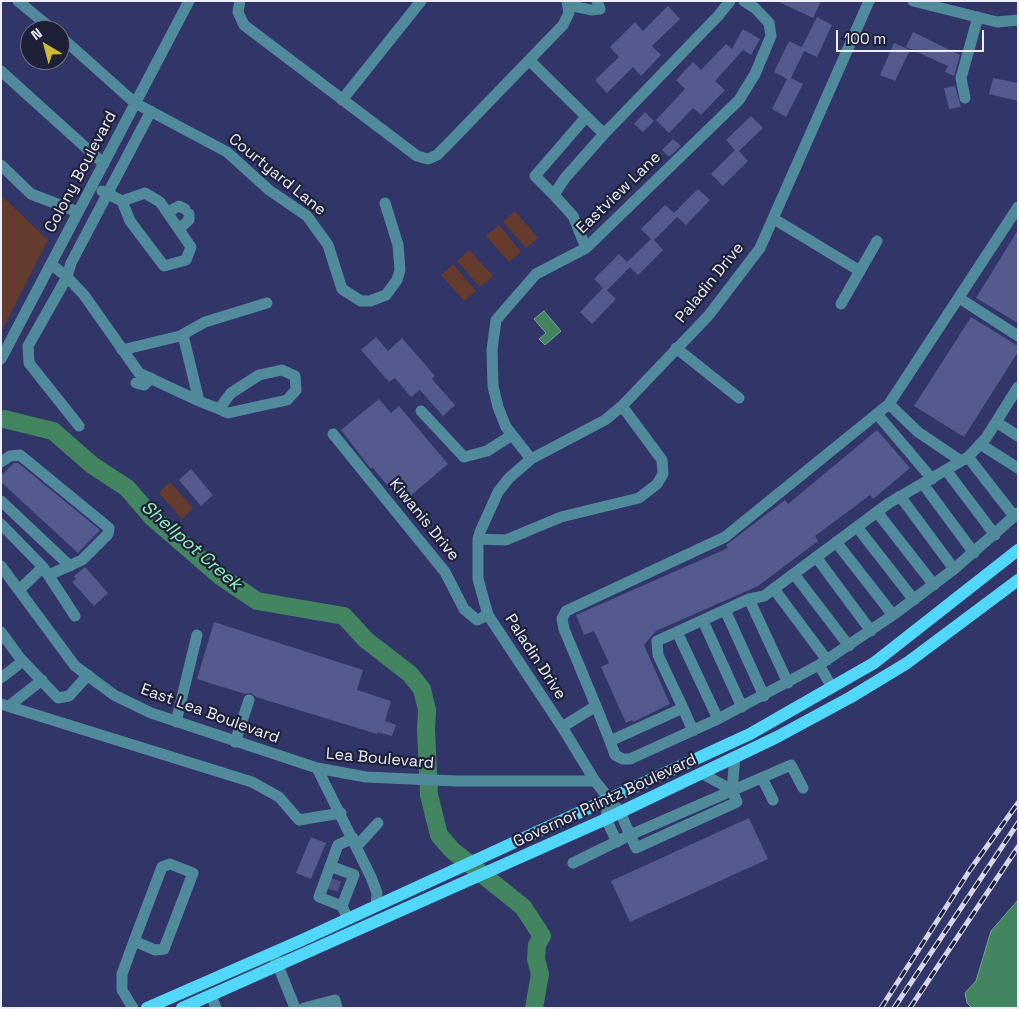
<!DOCTYPE html>
<html>
<head>
<meta charset="utf-8">
<style>
  body { margin:0 }
  #map { position:relative; width:1019px; height:1009px; overflow:hidden; background:#323568; font-family:"Space Grotesk",sans-serif }
  canvas { display:block }
  .frame { position:absolute; inset:0; border:2px solid #eceefb; pointer-events:none }
  .north { position:absolute; left:20px; top:20px; width:50px; height:50px; box-sizing:border-box; background:#1e2037; border:1px solid #707285; border-radius:50%; rotate:323deg; font-size:14px; font-weight:700; line-height:20px; text-align:center; color:#eceefb }
  .north::after { content:''; display:block; margin:auto; width:18px; height:22px; background:#cfb837; clip-path:polygon(50% 0,100% 100%,50% 72%,0 100%) }
  .scale { position:absolute; left:836px; top:30px; width:148px; height:22px; box-sizing:border-box; border:2px solid #eceefb; border-top:0; padding-left:6px; font-size:15px; line-height:18px; white-space:nowrap; color:#eceefb; -webkit-text-stroke:4px #1e2037; paint-order:stroke }
</style>
</head>
<body>
<div id="map">
<canvas width="1019" height="1009"></canvas>
<div class="frame"></div>
<div class="north">N</div>
<div class="scale">100 m</div>
</div>
<script>
const ctx = document.querySelector('canvas').getContext('2d');
ctx.lineJoin = 'round';
function fill(path, color) { ctx.fillStyle = color; ctx.fill(path, 'evenodd'); }
const toPath = rows => new Path2D(rows.map(r => 'M' + r).join(''));
function trace(path, color, width, dash) { ctx.strokeStyle = color; ctx.lineWidth = width; ctx.lineCap = dash ? 'butt' : 'round'; ctx.setLineDash(dash || []); ctx.stroke(path); }
function drawText(font, color, halo, rows, align = 'center') {
  ctx.font = font + ' "Space Grotesk",sans-serif'; ctx.lineWidth = 4.5; ctx.setLineDash([]); ctx.textBaseline = 'middle'; ctx.strokeStyle = halo; ctx.fillStyle = color; for (const [text, x, y, turn = 0] of rows) {
    ctx.save(); ctx.translate(x, y); ctx.rotate((+turn || 0) * Math.PI / 180); ctx.textAlign = isNaN(turn) ? turn : align; if (halo) ctx.strokeText(text, 0, 0); ctx.fillText(text, 0, 0); ctx.restore();
  }
}
const green = toPath([
  [1,195,48,240,1,332],
  [515,211,538,238,526,248,503,222],
  [499,225,521,252,509,262,486,236],
  [469,250,493,276,480,287,457,261],
  [453,264,476,291,464,301,441,275],
  [170,482,193,508,182,519,159,493]
]);
const water = toPath([
  [544,311,561,331,545,345,539,339,546,333,534,319,544,311],
  [1018,900,1018,1008,972,1008,967,1003,965,993,976,981,991,931,1018,900]
]);
const river = toPath([
  [4,419,53,431,92,465,127,488,153,518,220,576,257,601,344,616,366,640,410,674,422,689,427,710,426,730,429,795,439,835,452,850,523,907,542,936,537,945,536,959,540,974,534,1008]
]);
const building = toPath([
  [777,1,821,1,813,18],
  [668,6,680,19,652,46,661,55,641,76,633,67,607,93,595,80,619,57,610,47,635,22,643,31],
  [817,17,832,25,817,57,804,51,791,78,803,84,786,117,772,109,787,79,774,72,789,41,802,47],
  [743,29,760,39,751,55,743,50,715,81,725,90,701,115,693,108,669,133,656,120,685,89,676,80,693,62,701,70,726,44,732,49],
  [913,32,960,55,954,76,945,72,948,66,906,47],
  [894,43,910,50,895,81,880,75],
  [993,78,1018,83,1018,101,989,94],
  [955,86,961,107,949,109,944,88],
  [645,112,654,121,643,132,634,124],
  [751,116,763,128,739,151,748,161,723,186,711,174,735,150,726,140],
  [673,139,681,146,669,157,662,150],
  [698,189,710,200,686,225,677,217,654,240,663,250,638,275,630,267,607,290,616,299,592,324,580,312,603,288,594,279,619,254,627,262,651,239,641,229,665,205,674,213],
  [1018,230,1018,323,976,298],
  [971,317,1018,346,1018,352,964,437,914,406],
  [376,337,388,351,402,338,435,376,432,379,455,405,443,416,420,390,411,397,395,378,389,382,361,350],
  [379,399,391,413,399,406,448,464,402,503,372,467,371,469,341,430],
  [877,430,910,468,873,499,870,495,815,536,818,541,758,586,656,631,644,645,670,704,633,722,632,720,626,723,601,667,609,663,594,631,584,635,576,615,728,548,726,545,785,500,788,504],
  [14,463,18,463,100,530,78,553,1,482,1,476],
  [191,469,213,495,201,506,179,480],
  [85,567,108,593,94,606,72,582,76,579,74,576],
  [214,622,363,670,357,690,391,701,385,721,396,725,392,736,378,732,377,734,256,697,251,693,245,694,197,679],
  [749,818,768,859,630,922,611,881],
  [311,837,326,843,311,879,296,873]
]);
const minorTunnel = toPath([
  [329,883,346,889]
]);
const minor = toPath([
  [18,1,53,30],
  [240,1,238,12,244,25,417,156,428,159,437,155,451,141,563,25,569,13,567,1],
  [913,1,997,22,1018,20],
  [568,5,591,10,600,9,597,1],
  [60,36,135,103,227,152,269,190,307,216,328,245,342,289,361,301,370,301,386,295,397,280,400,270,398,245,385,203],
  [529,60,604,134],
  [1,71,104,164],
  [965,98,961,78,978,17],
  [342,100,421,1],
  [151,111,71,263,67,277,84,295,139,373,199,401,219,409,231,393,259,375,282,370,295,376,296,390,287,400,228,413,219,409],
  [1,165,31,194,78,212],
  [102,191,122,201,145,193,160,202,191,247,186,260,164,266,130,221,122,201],
  [554,195,535,176,586,117],
  [168,212,179,206,185,209],
  [774,219,860,271],
  [179,229,189,220,189,214],
  [586,248,573,216,554,195,565,178,604,134,718,16,730,1],
  [51,264,67,277,28,346,29,363,79,426],
  [959,298,1018,336],
  [841,304,877,241],
  [183,335,199,401],
  [676,348,739,398],
  [122,350,180,336,205,322,267,303],
  [1,359,189,1],
  [136,383,144,385,151,378],
  [889,404,918,432,961,461],
  [421,411,464,457,487,451,512,435],
  [877,414,932,479],
  [996,422,1018,436],
  [333,434,445,572,464,609,477,620,488,615],
  [980,444,1018,468],
  [968,457,1014,516],
  [531,459,506,427,498,407,493,386,492,350,496,320,536,274,586,248,739,100,755,74,771,36,769,23,755,8,744,1],
  [1,462,10,456,20,455,109,528,108,534,82,560,49,575],
  [946,470,995,535],
  [923,484,974,553],
  [900,496,954,569],
  [1,501,70,566],
  [877,512,934,585],
  [1,524,43,567,75,616],
  [857,527,914,600],
  [478,539,506,540,561,517,639,498,657,484,663,474,662,460,622,406],
  [836,542,893,615],
  [816,557,871,631],
  [1,566,75,666,114,695,151,713,317,768,366,777,456,781,595,781,620,812,636,848,737,802,732,790,735,757],
  [794,574,849,646],
  [774,589,827,660],
  [19,590,43,567],
  [749,599,788,683],
  [725,610,764,696],
  [703,621,742,707],
  [1,632,20,658,58,698,69,696,88,675],
  [677,632,718,719],
  [1,678,23,661],
  [832,687,819,665,893,615,954,569,1018,513],
  [1,704,252,782,279,797,299,820,341,813],
  [9,706,42,680],
  [596,706,564,629,562,619,566,611,725,537,889,404,1018,207],
  [683,708,693,731],
  [176,722,197,635],
  [562,727,596,706,610,741,683,708,658,655,657,641,749,599,764,596,889,503,968,457,986,438,1018,387],
  [610,741,615,755,623,759,630,759,718,719,819,665],
  [235,742,249,700],
  [317,768,371,877,377,893,376,906],
  [703,774,732,790],
  [762,778,773,800],
  [595,781,562,727,488,615,478,579,478,539,480,532,498,492,509,478,531,459,605,420,622,406,709,315,760,248,869,1],
  [607,811,606,819,617,842],
  [357,846,378,823],
  [573,863,630,835,791,765,803,788],
  [330,866,354,875,342,906],
  [348,919,342,906,319,897,338,845,353,838],
  [273,953,295,1008],
  [211,995,216,1008],
  [133,1008,122,990,122,974,125,966,134,941,162,867,170,864,193,873,164,949,155,950,134,941],
  [304,1008,335,1000,337,1008]
]);
const major = toPath([
  [147,1008,300,941,750,734,874,663,1018,550],
  [182,1008,606,819,777,737,851,697,907,663,1018,580]
]);
const rail = toPath([
  [881,1008,970,870,1018,803],
  [894,1008,1018,823],
  [910,1008,1018,847]
]);
const streetNames = [
  ["Colony Boulevard",81,172,-62],
  ["Courtyard Lane",277,175,39],
  ["Eastview Lane",619,193,-44],
  ["Paladin Drive",710,283,-51],
  ["Kiwanis Drive",424,520,51],
  ["Paladin Drive",535,657,57],
  ["East Lea Boulevard",210,714,20],
  ["Lea Boulevard",380,759,5],
  ["Governor Printz Boulevard",605,801,-25]
];
const waterNames = [
  ["Shellpot Creek",191,546,41]
];
fill(green, '#643b2d');
fill(water, '#438461');
trace(water, '#76a48f', 1);
trace(river, '#438461', 18);
fill(building, '#54598e');
trace(minorTunnel, '#4e517e', 11, [11, 5.5]);
trace(minor, '#508a9b', 11);
trace(major, '#51d7fa', 12);
trace(rail, '#d6d8ea', 5);
trace(rail, '#1e2037', 3, [9]);
drawText('16px', '#eceefb', '#1e2037', streetNames);
drawText('italic 18px', '#93f1bd', '#1e2037', waterNames);
</script>
</body>
</html>
